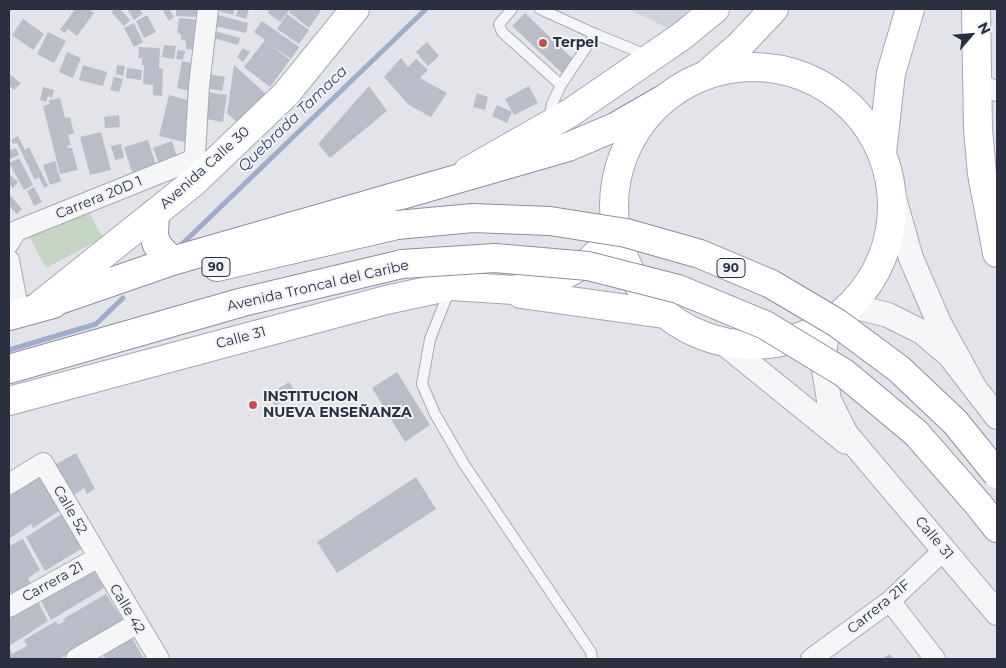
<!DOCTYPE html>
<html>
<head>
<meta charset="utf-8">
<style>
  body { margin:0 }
  #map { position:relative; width:1006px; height:668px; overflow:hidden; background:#e2e4ea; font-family:Montserrat,sans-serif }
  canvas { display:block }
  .frame { position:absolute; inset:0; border:10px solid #2b3041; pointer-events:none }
  .north { position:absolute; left:946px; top:10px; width:50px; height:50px; -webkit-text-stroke:4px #f2f3f7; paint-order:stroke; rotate:63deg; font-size:14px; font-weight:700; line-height:20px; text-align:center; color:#2b3041 }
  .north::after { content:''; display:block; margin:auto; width:18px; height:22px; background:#2b3041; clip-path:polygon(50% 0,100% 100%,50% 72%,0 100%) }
</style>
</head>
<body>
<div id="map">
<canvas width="1006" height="668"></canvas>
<div class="frame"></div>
<div class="north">N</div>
</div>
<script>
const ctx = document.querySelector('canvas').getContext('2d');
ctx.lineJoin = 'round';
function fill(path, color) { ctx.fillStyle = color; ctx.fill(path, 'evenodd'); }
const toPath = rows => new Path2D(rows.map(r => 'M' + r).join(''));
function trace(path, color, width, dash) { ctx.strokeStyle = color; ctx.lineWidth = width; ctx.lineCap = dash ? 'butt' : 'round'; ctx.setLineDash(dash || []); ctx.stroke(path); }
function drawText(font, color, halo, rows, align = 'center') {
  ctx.font = font + ' Montserrat,sans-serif'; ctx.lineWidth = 4; ctx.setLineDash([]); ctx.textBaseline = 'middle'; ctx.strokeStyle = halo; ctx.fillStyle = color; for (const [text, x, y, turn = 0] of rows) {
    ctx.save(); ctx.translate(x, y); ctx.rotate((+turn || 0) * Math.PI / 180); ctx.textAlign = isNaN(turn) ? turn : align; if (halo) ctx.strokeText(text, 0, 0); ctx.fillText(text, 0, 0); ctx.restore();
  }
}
const built = toPath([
  [628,9,690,9,670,29]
]);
const green = toPath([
  [85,205,103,238,46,268,29,236]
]);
const stream = toPath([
  [178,248,426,9],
  [9,350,96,324,123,298]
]);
const building = toPath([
  [75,9,89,9,94,13,77,36,68,29,65,33,60,30],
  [115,9,120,9,130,20,124,26,111,12],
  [127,9,139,9,143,14,134,20],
  [162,9,169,9,174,17,169,21],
  [176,9,199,9,198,17,176,16],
  [220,9,234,9,233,15,219,11],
  [238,9,249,9,246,19,236,16],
  [269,9,290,9,280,22,268,13],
  [291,9,318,9,321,11,309,28,289,12],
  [525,13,574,60,562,73,512,26],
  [287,14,309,30,299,44,277,29],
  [147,15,156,32,144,38,136,21],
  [218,15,248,23,246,33,215,26],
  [179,18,200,20,198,50,186,49,186,41,181,40,181,35,177,32],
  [23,19,44,34,33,50,12,35],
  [262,21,299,47,291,59,268,43,290,60,270,87,244,67,265,40,254,32],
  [134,23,143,42,134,47,124,28],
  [215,31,240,38,238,45,213,38],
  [48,32,66,41,54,63,37,54],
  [427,42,439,56,428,66,416,52],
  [164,45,176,46,174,59,162,57],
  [139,47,160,48,159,68,163,69,162,96,153,95,153,85,143,84,144,65,142,65,142,58,138,58],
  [243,48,250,52,243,62,237,57],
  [178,50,185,51,183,60,176,59],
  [67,52,81,58,73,78,59,72],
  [401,58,408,67,416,59,428,70,420,78,447,93,431,117,409,105,384,77],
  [182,61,196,64,190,91,177,88],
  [83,65,107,72,103,86,79,80],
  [117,65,125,66,123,76,116,74],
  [234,65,266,94,239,124,227,113],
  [127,68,142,70,141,80,126,78],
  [208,74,225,77,222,91,205,88],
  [11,75,21,83,14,90,9,85],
  [114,77,123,79,119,92,110,90],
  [369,86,387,111,330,158,318,144],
  [529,86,538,103,514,115,505,99],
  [43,87,54,90,52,98,48,96,46,102,40,100],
  [205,92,227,95,223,122,201,118],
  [477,93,488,97,485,110,473,107],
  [169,95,194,102,185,142,159,136],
  [60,98,65,118,70,117,74,133,68,135,71,145,67,146,68,148,72,148,78,170,60,174,43,106,50,104,49,100],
  [497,105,512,112,507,123,492,116],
  [119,115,120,127,105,128,104,117],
  [101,132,111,170,90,175,80,137],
  [18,136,25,150,29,147,48,186,44,188,39,177,35,180,17,143,13,144,11,140],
  [148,140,157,168,133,175,124,147],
  [172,141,178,159,160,166,153,148],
  [121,144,124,158,115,160,111,146],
  [9,146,11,150,16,148,19,155,10,159],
  [19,158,33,185,24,190,9,163],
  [55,161,61,181,50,185,43,165],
  [9,174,18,182,13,188,9,184],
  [34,187,42,202,34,206,27,191],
  [9,194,22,209,17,214,9,206],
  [397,372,430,425,405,442,372,388],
  [289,382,296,393,275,406,268,395],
  [76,453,95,489,87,494,84,488,67,500,49,468],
  [44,475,62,509,33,528,31,524,9,539,9,495],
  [416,477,436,509,337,573,317,542],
  [65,512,84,547,45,571,26,537],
  [23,539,40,570,28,578,31,584,17,592,16,590,9,594,9,546],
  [89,563,104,588,51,620,38,595],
  [106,594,123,620,59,659,9,659,9,647,12,654,27,646,24,640,56,621,58,625,65,621,63,619],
  [35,596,48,621,9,646,9,611],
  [128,631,144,659,106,659,98,647],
  [890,654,893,659,882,659]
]);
const service = toPath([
  [512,9,499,24,502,32,561,85],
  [540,9,595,34],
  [549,119,552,104,561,85,595,34,649,56],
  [450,289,430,339,422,384,435,414,464,464,591,652,592,659]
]);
const minor = toPath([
  [976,84,997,91],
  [194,171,199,86,208,9],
  [9,243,16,231,195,159],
  [9,260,19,313],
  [9,484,43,463,159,659],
  [890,601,935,659],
  [9,607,97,558],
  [76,659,136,624],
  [811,659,890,601,944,550]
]);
const tertiary = toPath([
  [892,191,911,258,939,323,973,385],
  [852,306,888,315,922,332,950,356,997,417],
  [828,326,823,363,829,400,846,434,997,613],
  [725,344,846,442]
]);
const secondary = toPath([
  [40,305,194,182,286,94,355,9]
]);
const primary = toPath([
  [976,9,978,129,982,174,997,253],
  '614 206a139 139 0 1 1 278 0a139 139 0 1 1-278 0Z',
  [709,72,739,46,774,9],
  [882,153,891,73,910,9],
  [468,171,570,113,682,36,715,9],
  [521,294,664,314],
  [9,401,386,300,451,286,514,290,553,281,588,262,617,236]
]);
const trunk = toPath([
  [155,213,154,235,157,245,172,261],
  [217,267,397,225],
  [36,308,172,261,568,147,615,127,660,101],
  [9,316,53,304],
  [9,369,243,302,402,264],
  [978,504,997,528]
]);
const trunkBridge = toPath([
  [397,225,473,218,550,221,626,233,700,254,771,284,837,323,899,369,955,422,997,474],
  [402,264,495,258,588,266,678,289,765,325,844,373,916,433,978,504]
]);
const markers = [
  [543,43,5,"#c94d4e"],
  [253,405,5,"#c94d4e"]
];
const shields = [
  [216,267,28],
  [731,268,28]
];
const shieldNames = [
  ["90",216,267],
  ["90",731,268]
];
const poiNames = [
  ["Terpel",553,43],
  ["INSTITUCION",263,397],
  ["NUEVA ENSEÑANZA",263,413]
];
const streetNames = [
  ["Avenida Calle 30",205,168,-42],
  ["Carrera 20D 1",99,198,-22],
  ["Avenida Troncal del Caribe",318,286,-13],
  ["Calle 31",241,338,-15],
  ["Calle 52",70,510,60],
  ["Calle 31",934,538,50],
  ["Carrera 21",53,582,-29],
  ["Carrera 21F",879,607,-39],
  ["Calle 42",127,609,59]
];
const waterNames = [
  ["Quebrada Tamaca",293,119,-44]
];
fill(built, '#d1d3dc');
fill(green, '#c6d4c4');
trace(stream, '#9fadc8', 5);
fill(building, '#babdc7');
trace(service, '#a7aab4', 12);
trace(minor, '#a7aab4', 22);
trace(tertiary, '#a7aab4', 26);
trace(secondary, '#a7aab4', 30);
trace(primary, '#a2a7b5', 30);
trace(trunk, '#8a90a0', 30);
trace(service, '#f5f6f8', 10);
trace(minor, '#f5f6f8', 20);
trace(tertiary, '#f5f6f8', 24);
trace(secondary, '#fff', 28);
trace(primary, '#fff', 28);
trace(trunk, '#fff', 28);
trace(trunkBridge, '#8a90a0', 30, []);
trace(trunkBridge, '#fff', 28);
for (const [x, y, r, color] of markers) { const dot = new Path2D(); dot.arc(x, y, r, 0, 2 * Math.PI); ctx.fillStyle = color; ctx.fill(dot); trace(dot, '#f2f3f7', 2); }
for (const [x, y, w] of shields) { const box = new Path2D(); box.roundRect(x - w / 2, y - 9.5, w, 19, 4); ctx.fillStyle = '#f2f3f7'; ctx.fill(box); trace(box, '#2b3041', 1); }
drawText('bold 12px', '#2b3041', null, shieldNames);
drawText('bold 14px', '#2b3041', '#f2f3f7', poiNames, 'left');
drawText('14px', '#2b3041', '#f2f3f7', streetNames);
drawText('italic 15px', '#374974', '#f2f3f7', waterNames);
</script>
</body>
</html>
